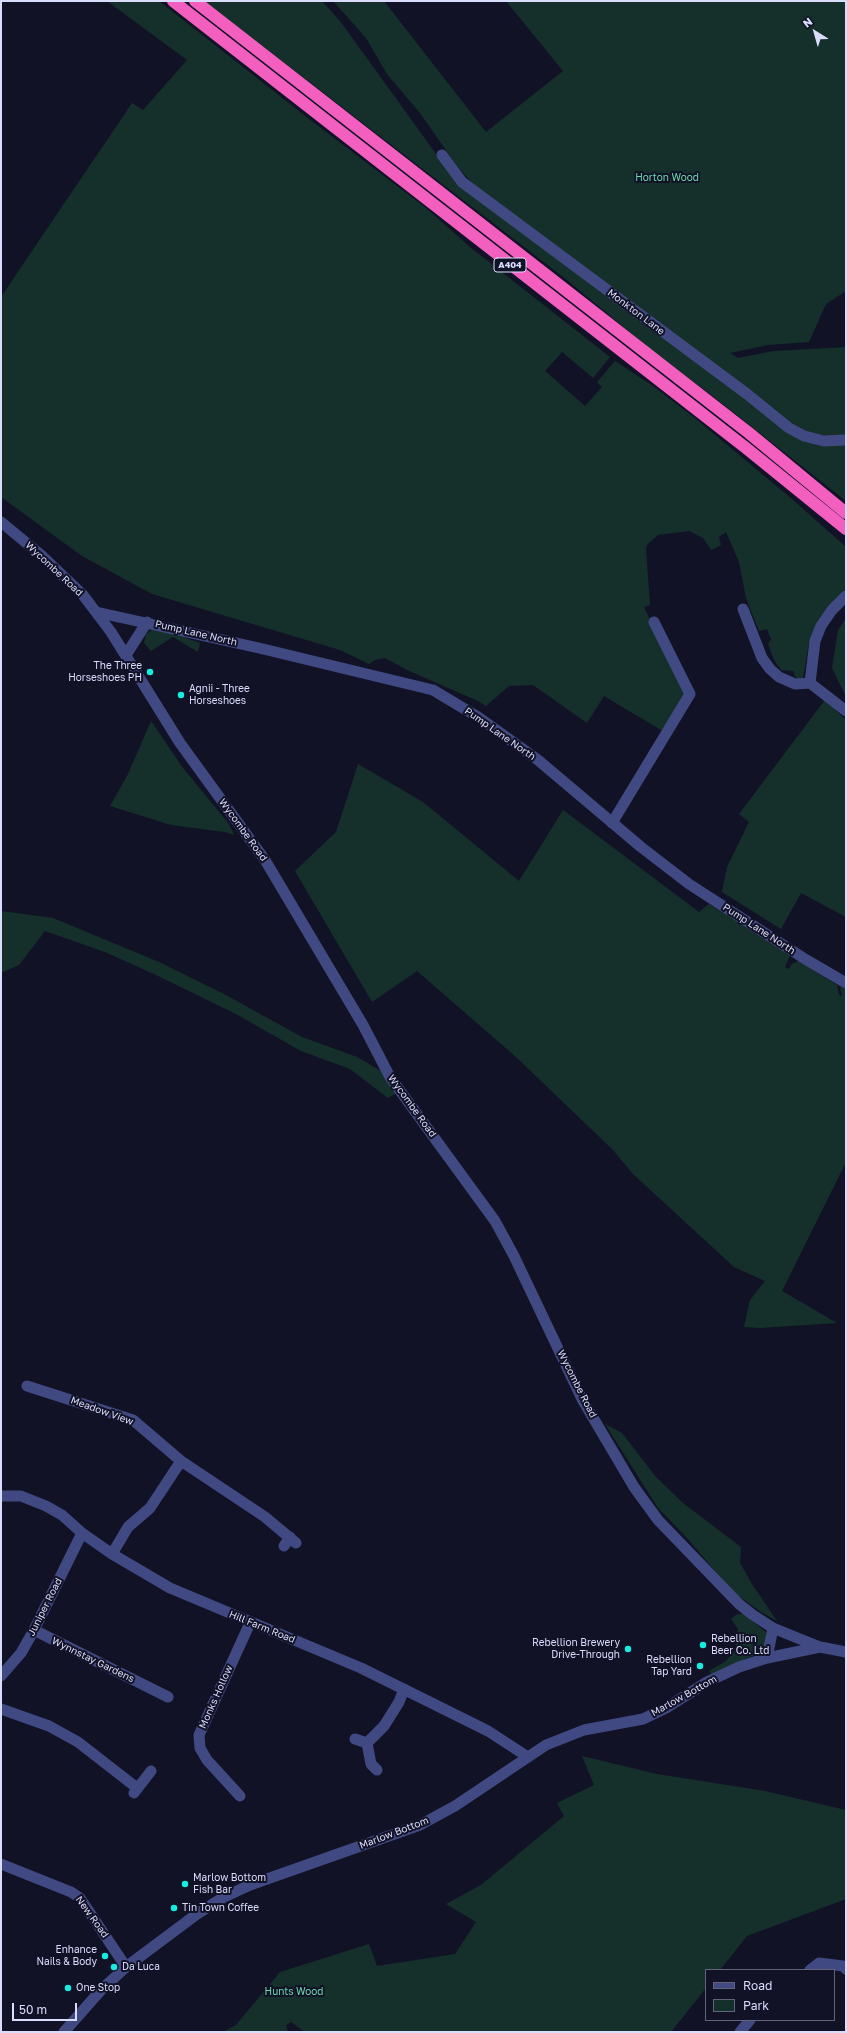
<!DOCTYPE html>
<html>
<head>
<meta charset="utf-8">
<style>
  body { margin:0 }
  #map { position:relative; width:847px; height:2033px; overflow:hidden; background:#121227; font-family:"Golos Text",sans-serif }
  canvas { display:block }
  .frame { position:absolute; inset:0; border:2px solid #dadcfc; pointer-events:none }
  .legend { position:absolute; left:705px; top:1969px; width:130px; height:52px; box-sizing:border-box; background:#121227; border:1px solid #62637c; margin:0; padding:5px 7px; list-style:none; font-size:12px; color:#dadcfc }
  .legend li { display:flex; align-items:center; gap:8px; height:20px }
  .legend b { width:20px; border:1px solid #62637c }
  .north { position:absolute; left:795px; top:12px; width:40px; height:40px; -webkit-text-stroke:3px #121227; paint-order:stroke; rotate:323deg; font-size:11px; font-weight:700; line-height:16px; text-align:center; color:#dadcfc }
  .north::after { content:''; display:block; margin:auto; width:14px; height:18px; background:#dadcfc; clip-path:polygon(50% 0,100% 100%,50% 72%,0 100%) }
  .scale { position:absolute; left:12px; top:2003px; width:65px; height:18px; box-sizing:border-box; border:2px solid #dadcfc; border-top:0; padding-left:5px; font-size:12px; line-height:14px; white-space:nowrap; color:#dadcfc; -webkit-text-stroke:3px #121227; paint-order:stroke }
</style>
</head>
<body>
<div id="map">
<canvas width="847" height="2033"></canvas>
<div class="frame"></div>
<ul class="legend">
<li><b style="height:5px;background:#414982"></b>Road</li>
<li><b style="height:11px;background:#15302b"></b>Park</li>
</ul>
<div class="north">N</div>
<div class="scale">50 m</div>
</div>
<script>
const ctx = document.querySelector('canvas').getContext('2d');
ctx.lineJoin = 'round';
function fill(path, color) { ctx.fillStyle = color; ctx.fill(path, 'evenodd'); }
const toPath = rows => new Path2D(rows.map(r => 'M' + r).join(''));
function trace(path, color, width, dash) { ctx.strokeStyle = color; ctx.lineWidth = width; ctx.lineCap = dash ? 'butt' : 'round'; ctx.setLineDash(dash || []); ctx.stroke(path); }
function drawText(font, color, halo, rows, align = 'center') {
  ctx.font = font + ' "Golos Text",sans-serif'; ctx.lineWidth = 4; ctx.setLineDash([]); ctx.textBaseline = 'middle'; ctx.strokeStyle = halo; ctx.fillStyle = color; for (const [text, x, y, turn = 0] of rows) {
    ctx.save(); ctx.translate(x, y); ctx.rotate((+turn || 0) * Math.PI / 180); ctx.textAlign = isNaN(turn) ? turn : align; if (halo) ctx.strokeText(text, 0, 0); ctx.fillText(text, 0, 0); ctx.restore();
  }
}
const green = toPath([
  [107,1,159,1,309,119,426,208,470,247,610,357,593,378,562,352,545,371,585,406,602,387,597,382,615,361,653,386,696,419,792,499,846,547,846,589,831,606,809,643,803,679,796,678,793,671,781,670,774,660,768,644,771,640,767,629,759,631,746,598,739,562,726,532,719,537,721,545,711,550,703,538,689,531,658,535,647,545,646,549,650,605,644,607,685,695,666,733,604,696,587,723,533,685,509,686,486,706,478,701,407,670,385,658,375,660,369,664,340,650,152,594,82,556,1,497,1,297,132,103,143,110,187,60],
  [204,1,322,1,340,21,452,176,787,430,846,443,846,501,714,397,654,352,562,276],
  [333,1,384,1,486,132,563,71,506,1,846,1,846,291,826,304,809,342,768,345,730,353,738,358,774,351,846,347,846,436,829,436,800,432,472,183,457,166,420,113,387,74,366,38],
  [846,618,846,697,832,668,838,630],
  [152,630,164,630,200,643,198,652,173,637,151,651,144,643,146,634],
  [825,700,846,720,846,917,801,893,781,929,722,892,727,867,749,822,739,814],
  [151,721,183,768,229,824,234,835,225,832,171,825,110,806,128,774],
  [358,764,423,802,519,881,563,810,699,912,709,904,791,953,785,967,789,969,792,964,798,961,837,985,839,995,842,996,840,987,846,988,846,1162,782,1291,837,1323,760,1328,744,1327,750,1300,765,1281,734,1267,633,1174,613,1150,516,1057,417,971,372,1002,295,871,336,832],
  [1,911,53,918,159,962,224,994,302,1037,357,1057,381,1071,397,1093,388,1098,350,1069,301,1051,236,1014,156,975,105,952,45,931,19,965,1,973],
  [605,1424,622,1433,656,1477,683,1503,741,1547,740,1563,752,1584,777,1621,761,1612,733,1592,688,1539,658,1508],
  [743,1613,768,1634,763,1651,712,1675,709,1671,726,1661,735,1650,738,1629,731,1619,736,1615],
  [582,1756,657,1774,765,1791,846,1810,846,1899,747,1936,720,1970,706,1970,706,1988,671,2032,305,2032,291,2022,286,2025,288,2032,223,2032,236,2025,280,1972,369,1944,377,1966,455,1954,476,1922,446,1904,481,1885,564,1816,557,1803,594,1785]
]);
const minor = toPath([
  [442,155,462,182,747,394,789,428,804,436,824,441,846,440],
  [1,522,41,555,83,595,111,632,180,743,265,860,363,1025,390,1077,495,1221,514,1256,582,1399,634,1487,658,1520,739,1604,753,1615,773,1628,795,1637,820,1647,846,1652],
  [743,609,762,658,770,669,779,677,795,684,810,683],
  [96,612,259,648,433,690,478,717,538,760,641,847,689,884,805,959,846,983],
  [126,655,147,622],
  [810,683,815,641,821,626,832,610,846,596],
  [810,683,846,711],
  [612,823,690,694,654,622],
  [27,1386,133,1420,181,1461,265,1517,296,1543],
  [1,1496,21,1496,46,1506,62,1515,82,1533,112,1554,170,1588,361,1668,488,1731,528,1757],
  [284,1546,290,1537],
  [112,1554,128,1527,150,1508,181,1461],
  [34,1630,168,1697],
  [767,1658,773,1628],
  [1,1676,21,1653,34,1630,82,1533],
  [1,1709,49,1726,78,1742,137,1788],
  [355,1739,367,1743,371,1764,377,1770],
  [367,1743,384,1726,399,1702,404,1689],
  [134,1793,151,1771],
  [240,1796,207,1760,200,1748,199,1735,250,1623],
  [1,1864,71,1892,80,1898,126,1967],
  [810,1970,819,1963,843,1966,846,1969],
  [64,2032,101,1990,126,1967,197,1914,224,1897,250,1885,420,1825,455,1806,546,1745,584,1730,643,1719,666,1708,707,1682,739,1667,767,1658,820,1647],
  [740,2032,750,2020]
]);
const highway = toPath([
  [173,1,746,448,846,529],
  [195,1,749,433,846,513]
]);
const markers = [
  [150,672,4,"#16edde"],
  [181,695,4,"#16edde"],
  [703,1645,4,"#16edde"],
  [628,1649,4,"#16edde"],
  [700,1666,4,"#16edde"],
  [185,1884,4,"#16edde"],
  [174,1908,4,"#16edde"],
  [105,1956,4,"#16edde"],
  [114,1967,4,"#16edde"],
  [68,1988,4,"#16edde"]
];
const shields = [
  [510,265,32]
];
const shieldNames = [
  ["A404",510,265]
];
const parkNames = [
  ["Horton Wood",667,178],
  ["Hunts Wood",294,1992]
];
const streetNames = [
  ["Monkton Lane",636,312,37],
  ["Wycombe Road",54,569,43],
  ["Pump Lane North",196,633,13],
  ["Pump Lane North",500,734,35],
  ["Wycombe Road",243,830,54],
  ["Pump Lane North",759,929,33],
  ["Wycombe Road",412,1106,54],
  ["Wycombe Road",577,1384,63],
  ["Meadow View",102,1411,20],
  ["Juniper Road",45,1607,-63],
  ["Hill Farm Road",262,1627,22],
  ["Wynnstay Gardens",93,1660,26],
  ["Marlow Bottom",684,1696,-29],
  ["Monks Hollow",216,1697,-66],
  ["Marlow Bottom",394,1833,-21],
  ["New Road",92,1917,54]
];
const poiNames = [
  ["The Three",142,666,"right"],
  ["Horseshoes PH",142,678,"right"],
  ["Agnii - Three",189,689],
  ["Horseshoes",189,701],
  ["Rebellion",711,1639],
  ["Beer Co. Ltd",711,1651],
  ["Rebellion Brewery",620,1643,"right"],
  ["Drive-Through",620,1655,"right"],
  ["Rebellion",692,1660,"right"],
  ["Tap Yard",692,1672,"right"],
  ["Marlow Bottom",193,1878],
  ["Fish Bar",193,1890],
  ["Tin Town Coffee",182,1908],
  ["Enhance",97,1950,"right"],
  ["Nails & Body",97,1962,"right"],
  ["Da Luca",122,1967],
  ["One Stop",76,1988]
];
fill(green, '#15302b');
trace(minor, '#414982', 11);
trace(highway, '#f25fbe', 12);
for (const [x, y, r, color] of markers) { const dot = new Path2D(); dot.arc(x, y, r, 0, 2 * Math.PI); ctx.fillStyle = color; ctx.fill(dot); trace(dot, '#121227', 1.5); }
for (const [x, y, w] of shields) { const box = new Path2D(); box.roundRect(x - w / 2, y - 7, w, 14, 3); ctx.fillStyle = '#121227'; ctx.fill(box); trace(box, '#dadcfc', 1); }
drawText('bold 9px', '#dadcfc', null, shieldNames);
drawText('10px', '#6bd7aa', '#121227', parkNames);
drawText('10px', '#dadcfc', '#121227', streetNames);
drawText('10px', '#dadcfc', '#121227', poiNames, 'left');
</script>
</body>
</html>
